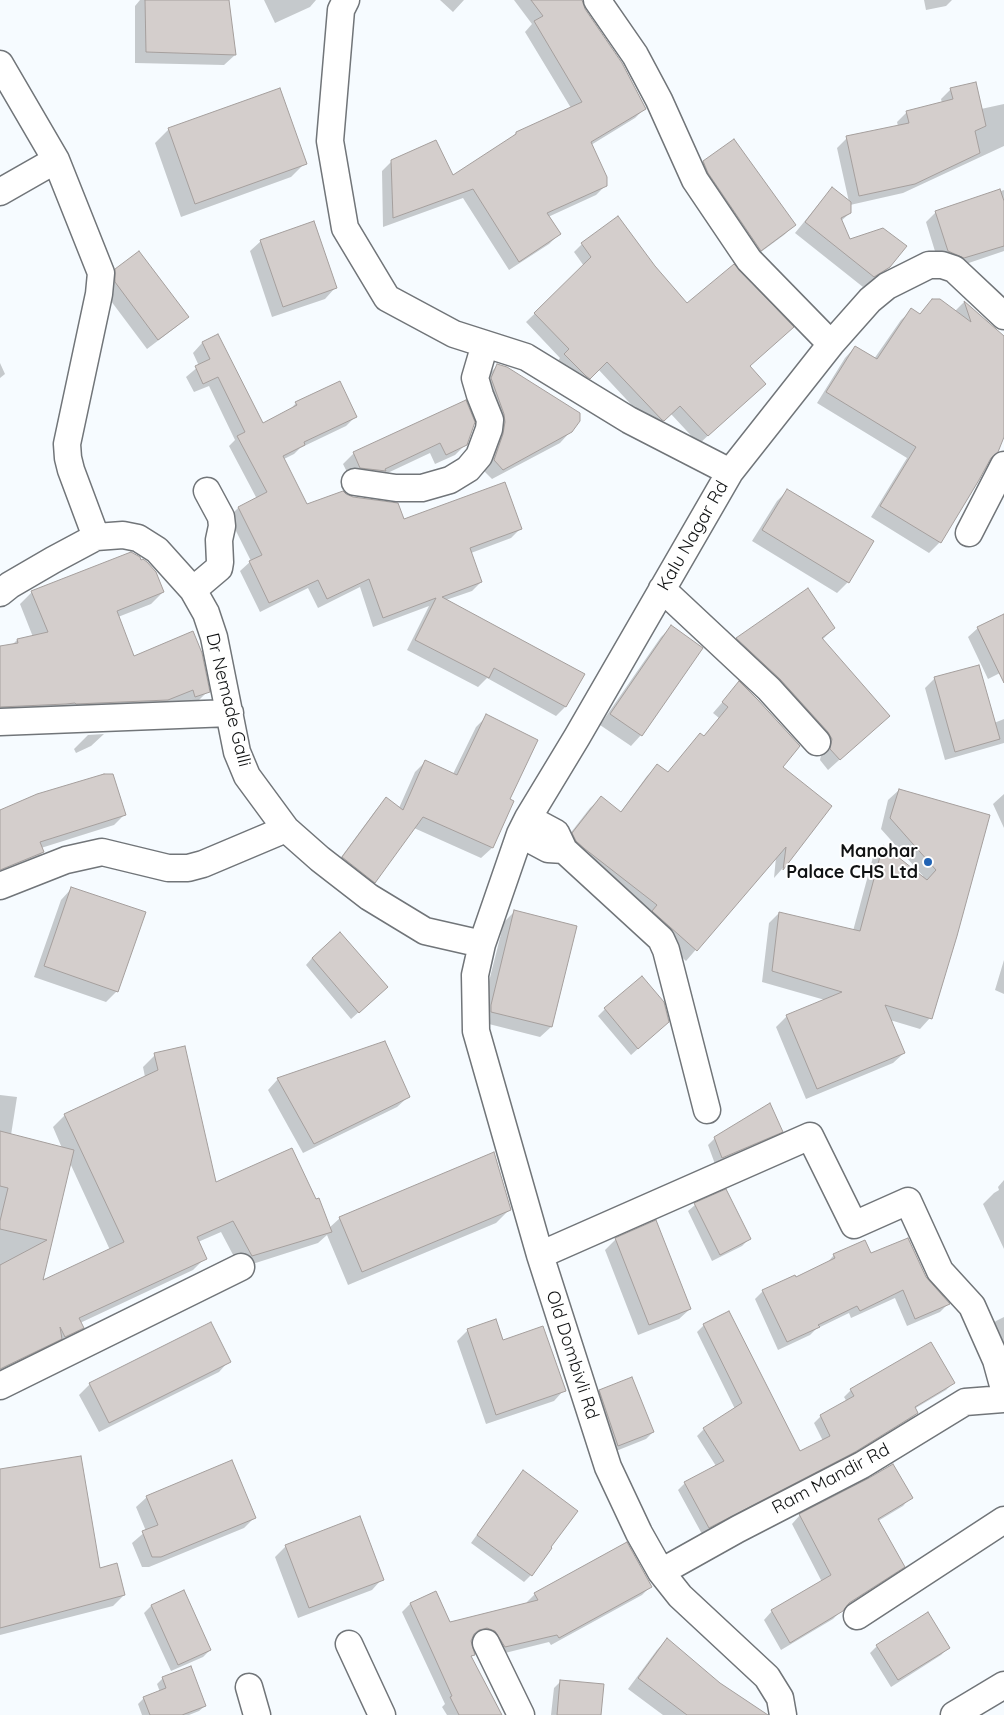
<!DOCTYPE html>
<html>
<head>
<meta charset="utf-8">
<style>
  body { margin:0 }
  canvas { display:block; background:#f6fbff }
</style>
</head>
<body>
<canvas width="1004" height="1715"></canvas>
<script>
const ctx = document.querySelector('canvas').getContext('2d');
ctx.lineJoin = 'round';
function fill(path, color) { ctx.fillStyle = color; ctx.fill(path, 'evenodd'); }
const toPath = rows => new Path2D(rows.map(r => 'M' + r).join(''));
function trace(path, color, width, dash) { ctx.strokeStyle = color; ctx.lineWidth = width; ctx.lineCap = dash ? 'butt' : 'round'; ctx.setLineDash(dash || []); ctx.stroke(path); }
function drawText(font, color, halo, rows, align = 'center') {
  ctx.font = font + ' Quicksand,sans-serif'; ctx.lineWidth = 4; ctx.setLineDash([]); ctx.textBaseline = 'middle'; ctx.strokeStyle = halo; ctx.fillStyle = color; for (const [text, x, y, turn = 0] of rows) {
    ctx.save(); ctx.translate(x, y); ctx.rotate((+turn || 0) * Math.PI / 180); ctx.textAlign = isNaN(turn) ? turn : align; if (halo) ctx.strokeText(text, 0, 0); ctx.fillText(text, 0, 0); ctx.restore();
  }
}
const shadow = toPath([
  [140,0,228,0,235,55,224,65,135,63,135,6],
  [264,0,316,0,310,7,275,23],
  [440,0,464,0,453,12],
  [514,0,581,0,584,9,645,108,635,118,591,145,606,185,596,195,548,217,559,234,549,244,509,270,463,198,383,227,382,171,392,161,453,177,511,139,516,133,571,108,525,32,532,24],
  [924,0,952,0,946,6,926,10],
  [951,89,981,109,1004,104,1004,146,903,193,850,205,850,213,841,221,849,240,890,267,878,278,863,287,795,233,822,200,832,189,849,202,837,148,847,138,898,126,897,122,907,112,942,103,941,99],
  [169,129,305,163,291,177,181,217,155,143],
  [704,162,795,224,784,235,750,260,693,173],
  [1004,190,1004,251,954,268,938,261,926,222,936,212],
  [261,241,335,288,325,299,272,317,250,251],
  [582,244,654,267,687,305,749,367,755,392,699,444,671,414,653,428,598,369,580,386,556,363,560,358,526,322,584,266,574,252],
  [116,270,187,317,176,327,147,349,105,293,105,280],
  [932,300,954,312,964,302,1004,338,1004,433,940,542,929,553,871,517,907,458,817,403,845,358,855,347,874,359,901,320,912,310,919,315],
  [218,336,262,424,289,411,296,403,356,416,346,426,300,448,294,454,284,459,306,505,345,495,404,521,521,528,511,538,471,553,481,582,472,591,446,600,583,674,565,707,556,716,487,678,478,687,407,650,429,606,373,627,360,587,318,608,308,588,260,612,240,571,251,561,229,517,238,508,257,499,229,446,235,440,209,386,194,392,186,377,199,366,193,353,202,343],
  [0,363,5,374,0,378],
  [498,365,571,431,560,443,492,479,484,471,493,446,487,376],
  [465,401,466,444,455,455,435,464,430,453,379,477,350,478,343,464,354,453],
  [787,491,848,582,837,593,752,541,777,501],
  [32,592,163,592,151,604,118,617,133,657,208,691,196,703,184,708,181,701,155,712,0,718,0,648,12,645,17,640,33,637,20,604],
  [1004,615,1004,671,988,679,968,637,978,628],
  [671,627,702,648,641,735,631,746,600,725,661,637],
  [834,628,822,640,877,726,828,770,820,760,822,751,726,649,737,639],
  [935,678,994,723,1004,719,1004,743,945,760,925,688],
  [739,683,781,768,830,806,782,869,774,878,776,857,686,961,643,922,562,844,590,808,601,798,620,813,647,776,658,766,667,773,690,746,703,737,719,718,713,713],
  [487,716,508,799,513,801,492,848,481,858,414,828,374,882,364,892,333,868,376,810,386,799,399,808,415,772,425,762,453,774,476,727],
  [104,734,91,746,76,753,74,749,88,735],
  [899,790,988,815,930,1018,920,1029,890,1020,904,1053,893,1063,806,1099,776,1027,787,1016,825,1000,762,982,769,923,779,913,853,931,873,857,883,847,922,877,923,876,881,829,888,800],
  [1004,794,1004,828,993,804],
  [0,811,124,815,114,825,41,848,43,852,32,863,0,875],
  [71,889,117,991,106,1002,34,977,61,900],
  [515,911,551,1027,540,1037,481,1022,480,1017,504,922],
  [312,958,379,994,351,1019,306,965],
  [1004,960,1004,994,995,990],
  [605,1009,660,1029,631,1055,598,1016],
  [155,1055,215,1184,329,1228,340,1218,510,1209,496,1223,348,1285,327,1235,318,1243,240,1268,221,1232,198,1242,205,1258,193,1270,80,1323,82,1328,70,1340,0,1374,0,1095,17,1097,11,1135,62,1148,53,1127,65,1115,145,1077,143,1067],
  [70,1163,110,1250,41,1282],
  [278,1079,408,1097,397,1107,303,1153,268,1090],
  [781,1131,774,1138,715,1164,708,1145,715,1138],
  [1004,1180,1004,1249,983,1204,994,1193,999,1190,998,1187],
  [695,1205,749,1239,742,1246,712,1261,688,1211],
  [616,1239,690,1309,679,1319,638,1335,605,1250],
  [834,1255,870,1255,925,1278,948,1304,940,1312,907,1326,895,1298,851,1318,849,1313,816,1329,810,1335,778,1350,755,1299,763,1291,826,1264],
  [1004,1317,1004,1364,987,1329,996,1321],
  [704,1325,799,1452,823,1441,814,1423,821,1416,847,1402,844,1397,851,1390,953,1383,946,1390,914,1409,917,1413,910,1420,846,1459,702,1534,678,1490,685,1483,716,1466,697,1436,704,1429,735,1409,697,1332],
  [468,1330,502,1341,564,1390,554,1401,486,1424,457,1341],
  [229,1361,219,1372,99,1432,79,1395,90,1384],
  [600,1391,653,1432,646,1439,611,1453,593,1398],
  [0,1470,124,1595,113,1606,0,1635],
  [517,1479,531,1575,524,1582,471,1543],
  [147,1497,254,1518,244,1528,149,1567,142,1567,132,1543,146,1531,136,1507],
  [911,1497,903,1506,878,1521,903,1567,895,1575,844,1608,833,1619,781,1650,764,1620,772,1611,822,1582,792,1524,800,1515],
  [286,1546,382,1579,372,1590,298,1618,275,1557],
  [650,1587,642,1595,551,1645,549,1642,497,1655,478,1636,471,1637,470,1642,474,1654,470,1657,500,1715,447,1715,442,1707,445,1704,402,1612,410,1604,436,1593,450,1623,528,1604,527,1602,535,1594],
  [183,1592,210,1650,203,1657,171,1671,144,1613,151,1606],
  [667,1639,719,1684,765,1715,663,1715,628,1689,657,1650],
  [877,1646,948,1648,941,1655,891,1687,870,1653],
  [163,1678,205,1706,199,1711,189,1715,142,1715,138,1704,144,1698,160,1692,157,1684],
  [561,1681,600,1715,551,1715,554,1688]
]);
const building = toPath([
  [145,0,229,0,236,55,146,52,145,0],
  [531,0,582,0,585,9,622,63,646,109,591,142,607,177,607,186,547,213,561,234,519,262,473,189,393,218,391,160,436,140,453,175,516,134,516,132,582,102,534,21,543,16,531,0],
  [976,82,986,126,975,131,980,153,915,184,859,196,846,136,909,123,906,111,953,99,950,88,976,82],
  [280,88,307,164,195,204,168,128,280,88],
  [734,139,796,225,761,251,708,173,703,161,734,139],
  [832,187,851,202,851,213,841,218,850,239,883,228,907,246,890,267,874,277,805,222,832,187],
  [1000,189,1004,201,1004,246,964,258,948,251,935,211,1000,189],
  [618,216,655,266,687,303,734,264,794,327,750,366,766,384,708,436,680,406,664,421,662,420,607,362,590,379,586,376,564,354,569,349,534,313,591,257,581,243,618,216],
  [314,221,337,288,283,307,260,240,314,221],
  [139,251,189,317,158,340,115,282,115,269,139,251],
  [932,299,940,299,971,322,964,301,1004,336,1004,437,998,452,991,458,979,480,941,543,880,506,916,447,826,392,855,346,877,359,911,308,920,314,932,299],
  [218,334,263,423,297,405,295,402,340,381,357,417,304,442,305,445,283,456,307,504,343,491,346,494,353,497,398,503,404,519,505,482,522,529,470,548,482,582,442,597,585,674,566,707,494,668,489,678,415,640,436,598,383,618,369,579,327,599,318,580,269,603,249,561,262,555,238,507,267,492,237,436,245,432,218,377,203,384,195,366,210,359,202,342,218,334],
  [497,364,507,367,580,413,580,421,572,432,503,470,494,460,503,434,505,422,504,414,491,378,497,364],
  [466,400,475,422,467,445,446,455,440,443,385,469,386,471,360,468,353,452,466,400],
  [787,489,874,541,849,583,762,530,787,489],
  [131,552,140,557,141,560,143,559,147,562,156,572,164,592,117,611,134,656,193,631,202,653,210,692,195,697,193,690,168,700,76,704,75,703,66,704,0,707,0,646,18,643,17,639,48,632,31,591,131,552],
  [808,588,835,628,822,638,890,716,840,760,830,749,832,739,828,732,780,679,736,638,808,588],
  [1004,614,1004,683,977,627,1004,614],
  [671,625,703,648,642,736,610,714,671,625],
  [979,665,1000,739,955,752,934,677,979,665],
  [739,681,758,700,800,746,783,767,832,806,783,870,786,847,697,951,652,911,657,905,585,849,576,841,572,833,601,796,621,812,657,764,668,772,700,733,704,736,728,707,722,702,739,681],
  [486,714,538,740,510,799,514,801,493,848,423,817,375,883,342,857,386,797,403,810,425,760,457,775,486,714],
  [104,774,113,774,126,815,40,842,44,852,0,870,0,810,37,794,104,774],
  [899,789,990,815,957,936,932,1019,885,1005,905,1053,817,1089,786,1015,842,992,772,971,779,912,860,931,883,845,927,880,936,870,890,818,899,789],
  [71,887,146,912,118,992,44,966,71,887],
  [514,910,577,926,552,1027,491,1012,491,1005,514,910],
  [340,932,388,987,359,1013,312,958,340,932],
  [642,976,664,1002,669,1022,638,1049,604,1008,642,976],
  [385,1041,410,1097,314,1144,277,1078,385,1041],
  [185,1046,216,1182,292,1148,316,1199,319,1198,332,1232,252,1256,233,1221,197,1237,207,1259,79,1318,84,1328,65,1337,60,1327,62,1339,0,1369,0,1265,47,1240,0,1229,0,1221,8,1188,0,1186,0,1131,74,1150,43,1280,124,1242,64,1114,158,1070,154,1053,185,1046],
  [770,1103,783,1132,722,1158,714,1137,770,1103],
  [494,1152,511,1210,362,1272,339,1217,494,1152],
  [726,1189,751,1239,720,1255,694,1203,726,1189],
  [656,1220,691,1309,649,1325,615,1238,656,1220],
  [908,1238,926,1277,950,1304,915,1319,903,1290,860,1311,857,1306,818,1325,820,1327,787,1342,762,1290,795,1275,796,1277,835,1258,833,1254,865,1240,871,1253,908,1238],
  [729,1311,800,1451,830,1436,820,1415,854,1396,850,1389,931,1342,955,1383,915,1407,918,1413,855,1452,709,1528,684,1482,724,1461,703,1428,742,1403,703,1324,729,1311],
  [496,1319,503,1340,543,1326,566,1391,496,1415,467,1329,496,1319],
  [211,1322,231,1362,109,1423,89,1383,211,1322],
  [632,1377,654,1432,618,1446,599,1390,632,1377],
  [81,1456,100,1568,117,1563,125,1595,0,1628,0,1469,81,1456],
  [232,1460,256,1518,161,1557,152,1557,142,1531,158,1525,146,1496,232,1460],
  [893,1464,913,1498,878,1519,905,1567,849,1603,843,1611,790,1643,771,1610,831,1575,799,1514,869,1478,893,1464],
  [523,1470,578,1511,551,1547,552,1548,532,1576,477,1535,523,1470],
  [360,1516,384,1580,309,1608,285,1545,360,1516],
  [627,1542,652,1587,559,1638,557,1635,505,1647,495,1631,487,1628,479,1630,474,1634,471,1641,475,1655,471,1656,502,1715,459,1715,450,1697,452,1696,410,1603,436,1591,450,1622,538,1600,534,1593,627,1542],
  [184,1590,211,1650,178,1665,151,1605,184,1590],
  [928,1612,950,1648,898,1680,876,1645,928,1612],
  [667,1638,720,1683,768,1715,687,1715,638,1678,667,1638],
  [191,1666,206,1706,182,1715,150,1715,143,1697,166,1688,162,1677,191,1666],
  [560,1680,604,1684,601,1715,557,1715,560,1680]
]);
const minor = toPath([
  [346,0,341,10,330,141,345,228,387,298,454,334,526,357,629,420,730,472],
  [597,0,635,55,659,100,695,180,749,260,831,344],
  [0,64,56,160,101,273,99,294,67,444,68,458,71,470,96,537],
  [0,192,56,160],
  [355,482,396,488,422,488,450,480,468,469,479,456,489,429,490,420,480,395,475,378,485,344],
  [969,533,1004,465],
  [662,589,769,689,817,742],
  [193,590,219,568,220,562,219,540,222,526,221,517,207,491],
  [0,593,10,585,53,560,96,537,123,535,138,538,157,550,193,590,206,613,214,637,237,752,247,776,286,829,320,859,369,897,425,931,482,944],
  [0,722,230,713],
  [520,834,548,849,564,850,556,833,528,818],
  [564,850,661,939,666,950,707,1110],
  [0,886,66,860,102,852,168,868,188,868,203,864,286,829],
  [540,1255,810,1136,854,1225,908,1201,940,1271,972,1306,996,1360,1004,1389],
  [0,1386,241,1267],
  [661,1572,738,1529,862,1465,965,1402,1004,1399],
  [857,1616,1004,1520],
  [486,1643,521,1715],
  [349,1644,382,1715],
  [249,1687,257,1715],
  [783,1715,780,1698,767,1677,680,1596,661,1572,639,1533,608,1467,540,1255,476,1031,475,975,482,944,520,834,528,818,577,737,730,472,831,344,870,300,887,286,929,265,942,265,954,269,1004,316],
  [954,1715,1004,1685]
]);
const markers = [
  [928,862,5,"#2163b4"]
];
const streetNames = [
  ["Kalu Nagar Rd",693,536,-60],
  ["Dr Nemade Galli",228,700,76],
  ["Old Dombivli Rd",572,1355,72],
  ["Ram Mandir Rd",831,1479,-28]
];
const poiNames = [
  ["Manohar",918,852],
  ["Palace CHS Ltd",918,873]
];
fill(shadow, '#0003');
fill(building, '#d4cecc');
trace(building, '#a59f9d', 1);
trace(minor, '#717579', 29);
trace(minor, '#fff', 26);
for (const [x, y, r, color] of markers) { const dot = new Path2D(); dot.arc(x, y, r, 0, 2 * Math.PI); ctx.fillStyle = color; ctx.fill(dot); trace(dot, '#fff', 2); }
drawText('18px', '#101213', '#fff', streetNames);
drawText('bold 18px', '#101213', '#fff', poiNames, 'right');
</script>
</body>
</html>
